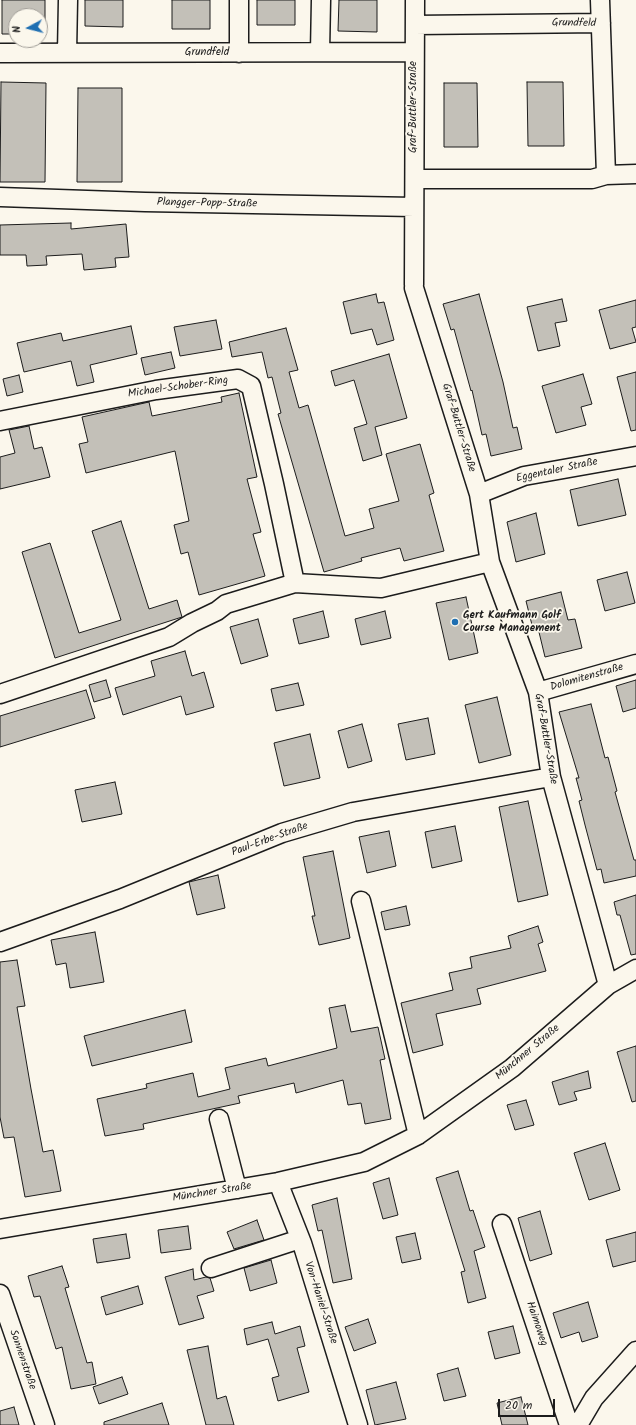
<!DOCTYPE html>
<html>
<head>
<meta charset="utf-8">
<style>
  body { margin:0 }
  #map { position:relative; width:636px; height:1425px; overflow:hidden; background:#fbf7ec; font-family:Kalam,sans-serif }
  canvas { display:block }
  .north { position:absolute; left:8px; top:8px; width:40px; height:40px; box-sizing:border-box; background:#fbf7ec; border:1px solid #a29f99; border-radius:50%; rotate:263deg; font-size:11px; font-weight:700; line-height:16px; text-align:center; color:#1c1c1c }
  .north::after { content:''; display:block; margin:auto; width:14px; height:18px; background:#1f6fb2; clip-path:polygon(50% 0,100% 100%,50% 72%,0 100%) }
  .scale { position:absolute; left:498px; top:1399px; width:57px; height:18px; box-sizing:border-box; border:2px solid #1c1c1c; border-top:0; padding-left:5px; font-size:12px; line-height:14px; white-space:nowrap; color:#1c1c1c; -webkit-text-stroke:3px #fbf7ec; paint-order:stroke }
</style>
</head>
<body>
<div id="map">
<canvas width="636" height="1425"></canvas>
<div class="north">N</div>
<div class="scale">20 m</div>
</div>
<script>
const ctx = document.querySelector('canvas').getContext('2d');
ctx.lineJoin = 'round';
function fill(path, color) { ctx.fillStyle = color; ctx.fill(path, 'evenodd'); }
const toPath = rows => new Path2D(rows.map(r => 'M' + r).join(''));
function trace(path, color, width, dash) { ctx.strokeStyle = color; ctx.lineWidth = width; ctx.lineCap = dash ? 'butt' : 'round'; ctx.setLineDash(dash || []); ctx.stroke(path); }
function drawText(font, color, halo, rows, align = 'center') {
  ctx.font = font + ' Kalam,sans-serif'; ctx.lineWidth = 3.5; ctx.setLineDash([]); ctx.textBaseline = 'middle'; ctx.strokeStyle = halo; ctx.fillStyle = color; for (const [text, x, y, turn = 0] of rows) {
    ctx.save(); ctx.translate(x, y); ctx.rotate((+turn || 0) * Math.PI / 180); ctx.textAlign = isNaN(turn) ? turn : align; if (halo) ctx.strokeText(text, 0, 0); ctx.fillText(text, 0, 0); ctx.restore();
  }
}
const building = toPath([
  [2,0,45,0,45,34,40,34,40,16,16,16,16,34,2,34,2,0],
  [85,0,123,0,123,27,85,26,85,0],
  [172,0,210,0,210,29,172,29,172,0],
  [257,0,295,0,295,25,257,25,257,0],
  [339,0,377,0,377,32,338,31,339,0],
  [1,82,46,83,45,182,0,182,1,82],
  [527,82,563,82,564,146,528,146,527,82],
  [444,83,477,83,478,147,444,147,444,83],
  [78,88,122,88,122,182,77,182,78,88],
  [71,223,71,229,126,224,129,257,115,258,116,267,84,270,82,254,46,256,47,265,27,266,26,255,0,255,0,225,71,223],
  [376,294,378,303,384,302,394,340,377,345,372,329,351,334,343,302,376,294],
  [479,294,503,382,513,428,517,427,522,449,491,456,486,434,482,435,472,390,471,391,454,329,451,330,443,304,479,294],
  [562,299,567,321,555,323,560,346,538,351,527,307,562,299],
  [636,300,636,327,632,328,636,342,610,349,599,310,636,300],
  [216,320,222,349,180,356,174,327,216,320],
  [131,326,137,354,90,365,94,382,77,386,71,361,24,372,17,343,61,333,63,341,131,326],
  [286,328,298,370,289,372,299,408,308,405,345,536,374,528,369,509,399,501,386,454,420,444,434,493,429,495,444,551,404,561,400,548,361,558,362,561,324,572,278,414,281,413,272,377,268,378,262,352,232,357,229,342,286,328],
  [171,352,175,368,145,375,141,358,171,352],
  [389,354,407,418,375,427,382,455,363,461,354,428,367,424,354,380,335,386,331,371,389,354],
  [636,372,636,430,631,431,617,377,636,372],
  [583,374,592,404,581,407,586,425,556,433,542,386,583,374],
  [19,375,23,392,7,396,3,379,19,375],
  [239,393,257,477,247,479,261,532,253,534,265,576,199,595,188,552,181,554,174,525,189,521,175,451,86,473,79,444,88,442,82,417,149,402,152,416,222,402,221,397,239,393],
  [29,426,34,449,42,447,50,477,0,489,0,457,15,453,9,430,29,426],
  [618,479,626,515,578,526,570,490,618,479],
  [536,513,545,554,516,562,507,522,536,513],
  [121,521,149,609,177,600,182,617,55,658,22,552,50,543,79,633,121,620,92,531,121,521],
  [627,572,635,603,605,611,597,580,627,572],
  [561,592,568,620,575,619,582,648,545,657,538,628,533,629,526,601,561,592],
  [466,597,478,653,449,660,436,603,466,597],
  [323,611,329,637,299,644,293,619,323,611],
  [385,611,391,638,361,645,355,619,385,611],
  [258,619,268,656,241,664,230,627,258,619],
  [185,651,192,676,204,672,214,707,186,715,181,696,123,715,115,688,155,676,151,661,185,651],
  [106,680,111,697,94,702,89,685,106,680],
  [636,680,636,708,623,712,616,686,636,680],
  [298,683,304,705,276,711,271,689,298,683],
  [86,690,95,718,0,747,0,716,86,690],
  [497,697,511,755,479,763,465,705,497,697],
  [591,704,605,758,608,757,617,791,615,792,634,860,636,860,636,876,604,883,601,869,597,870,585,825,579,801,582,800,576,778,579,778,559,712,591,704],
  [428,718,435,754,406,760,398,724,428,718],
  [362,724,372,761,348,768,338,731,362,724],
  [310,734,320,778,284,786,274,743,310,734],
  [115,782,122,814,82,822,75,790,115,782],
  [528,801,548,895,518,902,499,807,528,801],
  [455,826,462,861,432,868,425,832,455,826],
  [389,831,396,866,367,873,359,837,389,831],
  [333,851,350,938,319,945,312,916,315,916,303,857,333,851],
  [218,875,225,908,197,915,189,882,218,875],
  [636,895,636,954,631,955,620,915,617,915,614,902,636,895],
  [406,906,410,925,385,930,381,912,406,906],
  [538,926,543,942,538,944,546,971,477,989,481,1004,436,1014,443,1045,413,1053,401,1003,453,990,449,973,472,968,470,957,511,948,508,936,538,926],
  [95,932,104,982,70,988,66,963,56,965,51,940,95,932],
  [17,960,25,1006,17,1007,31,1089,43,1152,53,1150,61,1191,25,1197,14,1137,4,1138,0,1117,0,962,17,960],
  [345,1005,351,1032,378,1027,385,1059,380,1060,391,1119,365,1124,361,1103,348,1105,343,1080,296,1093,294,1083,238,1096,240,1103,143,1124,144,1129,105,1136,97,1099,147,1088,146,1084,193,1073,198,1097,230,1089,225,1068,266,1058,268,1066,337,1048,329,1008,345,1005],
  [185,1010,192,1042,92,1066,84,1036,185,1010],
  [636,1046,636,1101,632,1102,617,1052,636,1046],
  [588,1071,591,1088,574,1092,577,1100,559,1105,552,1082,588,1071],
  [526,1100,534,1125,515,1130,507,1105,526,1100],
  [605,1143,620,1190,589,1200,574,1153,605,1143],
  [458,1171,470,1211,473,1210,485,1247,474,1251,486,1298,468,1303,461,1272,465,1271,436,1178,458,1171],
  [389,1178,398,1215,383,1219,373,1183,389,1178],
  [337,1198,352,1279,333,1283,322,1230,318,1231,312,1205,337,1198],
  [540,1211,552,1254,530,1261,518,1218,540,1211],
  [257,1220,264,1240,234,1249,227,1232,257,1220],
  [188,1226,191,1249,161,1253,158,1230,188,1226],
  [636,1232,636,1261,613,1267,606,1240,636,1232],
  [415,1233,421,1259,402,1263,396,1237,415,1233],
  [126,1234,130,1258,97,1263,93,1239,126,1234],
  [271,1260,277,1283,250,1291,244,1268,271,1260],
  [62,1266,69,1287,65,1288,87,1363,92,1362,96,1384,71,1389,62,1347,56,1349,40,1296,34,1297,28,1276,62,1266],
  [193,1269,194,1280,206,1277,210,1278,214,1291,197,1296,204,1318,179,1325,165,1277,193,1269],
  [138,1286,143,1304,106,1315,101,1297,138,1286],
  [588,1302,598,1337,582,1342,579,1332,561,1338,553,1313,588,1302],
  [368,1319,376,1343,354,1351,345,1327,368,1319],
  [272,1322,275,1334,300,1326,305,1346,297,1348,309,1392,278,1401,272,1378,279,1376,268,1339,247,1345,244,1329,272,1322],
  [513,1326,520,1353,495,1359,488,1332,513,1326],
  [208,1346,217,1399,226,1396,234,1425,206,1425,187,1350,208,1346],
  [458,1368,466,1396,444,1401,437,1374,458,1368],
  [122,1377,128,1394,99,1404,93,1387,122,1377],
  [396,1382,406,1419,375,1425,366,1390,396,1382],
  [521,1397,528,1425,502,1425,497,1403,521,1397],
  [162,1403,169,1425,104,1425,104,1422,162,1403],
  [14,1407,19,1425,0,1425,0,1411,14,1407]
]);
const minor = toPath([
  [600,0,606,175],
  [415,25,601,23],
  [320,52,321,0],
  [0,53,414,52],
  [67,53,68,0],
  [239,53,239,0],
  [415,179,592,179,606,175,636,174],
  [0,197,145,202,414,207],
  [414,285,415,0],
  [414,288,479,494,490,562,538,692,551,777,608,985],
  [0,421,156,390,238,379,251,386,274,484,295,583],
  [479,494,524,476,636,456],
  [538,692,636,664],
  [0,694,169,637,192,623,217,611,226,604,295,583,381,588,490,562],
  [361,901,418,1135],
  [0,942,120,899,282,833,353,812,551,777],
  [219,1119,237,1189],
  [278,1182,302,1243,358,1425],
  [502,1224,569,1425],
  [0,1229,278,1182,364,1162,418,1135,512,1068,608,985,636,969],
  [211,1268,300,1239],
  [0,1294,45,1425],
  [578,1425,594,1398,636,1351]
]);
const markers = [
  [455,622,4,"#1f6fb2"]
];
const streetNames = [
  ["Grundfeld",574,24,1],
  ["Grundfeld",207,53],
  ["Graf-Buttler-Straße",414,107,-90],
  ["Plangger-Popp-Straße",207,204,1],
  ["Michael-Schober-Ring",178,388,-8],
  ["Graf-Buttler-Straße",458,428,73],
  ["Eggentaler Straße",557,471,-12],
  ["Dolomitenstraße",587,678,-16],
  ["Graf-Buttler-Straße",545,739,80],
  ["Paul-Erbe-Straße",270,840,-20],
  ["Münchner Straße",528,1053,-40],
  ["Münchner Straße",212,1193,-9],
  ["Von-Haniel-Straße",320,1303,72],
  ["Haimoweg",536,1324,71],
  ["Sonnenstraße",22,1360,71]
];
const poiNames = [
  ["Gert Kaufmann Golf",463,616],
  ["Course Management",463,629]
];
fill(building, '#c3c0b8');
trace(building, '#1c1c1c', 1);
trace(minor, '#1c1c1c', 21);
trace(minor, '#fbf7ec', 18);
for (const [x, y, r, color] of markers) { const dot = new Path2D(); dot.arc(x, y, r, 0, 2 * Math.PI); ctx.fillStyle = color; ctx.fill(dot); trace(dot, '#fbf7ec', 1.5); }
drawText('11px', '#1c1c1c', '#fbf7ec', streetNames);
drawText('bold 11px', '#1c1c1c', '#fbf7ec', poiNames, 'left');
</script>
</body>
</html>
